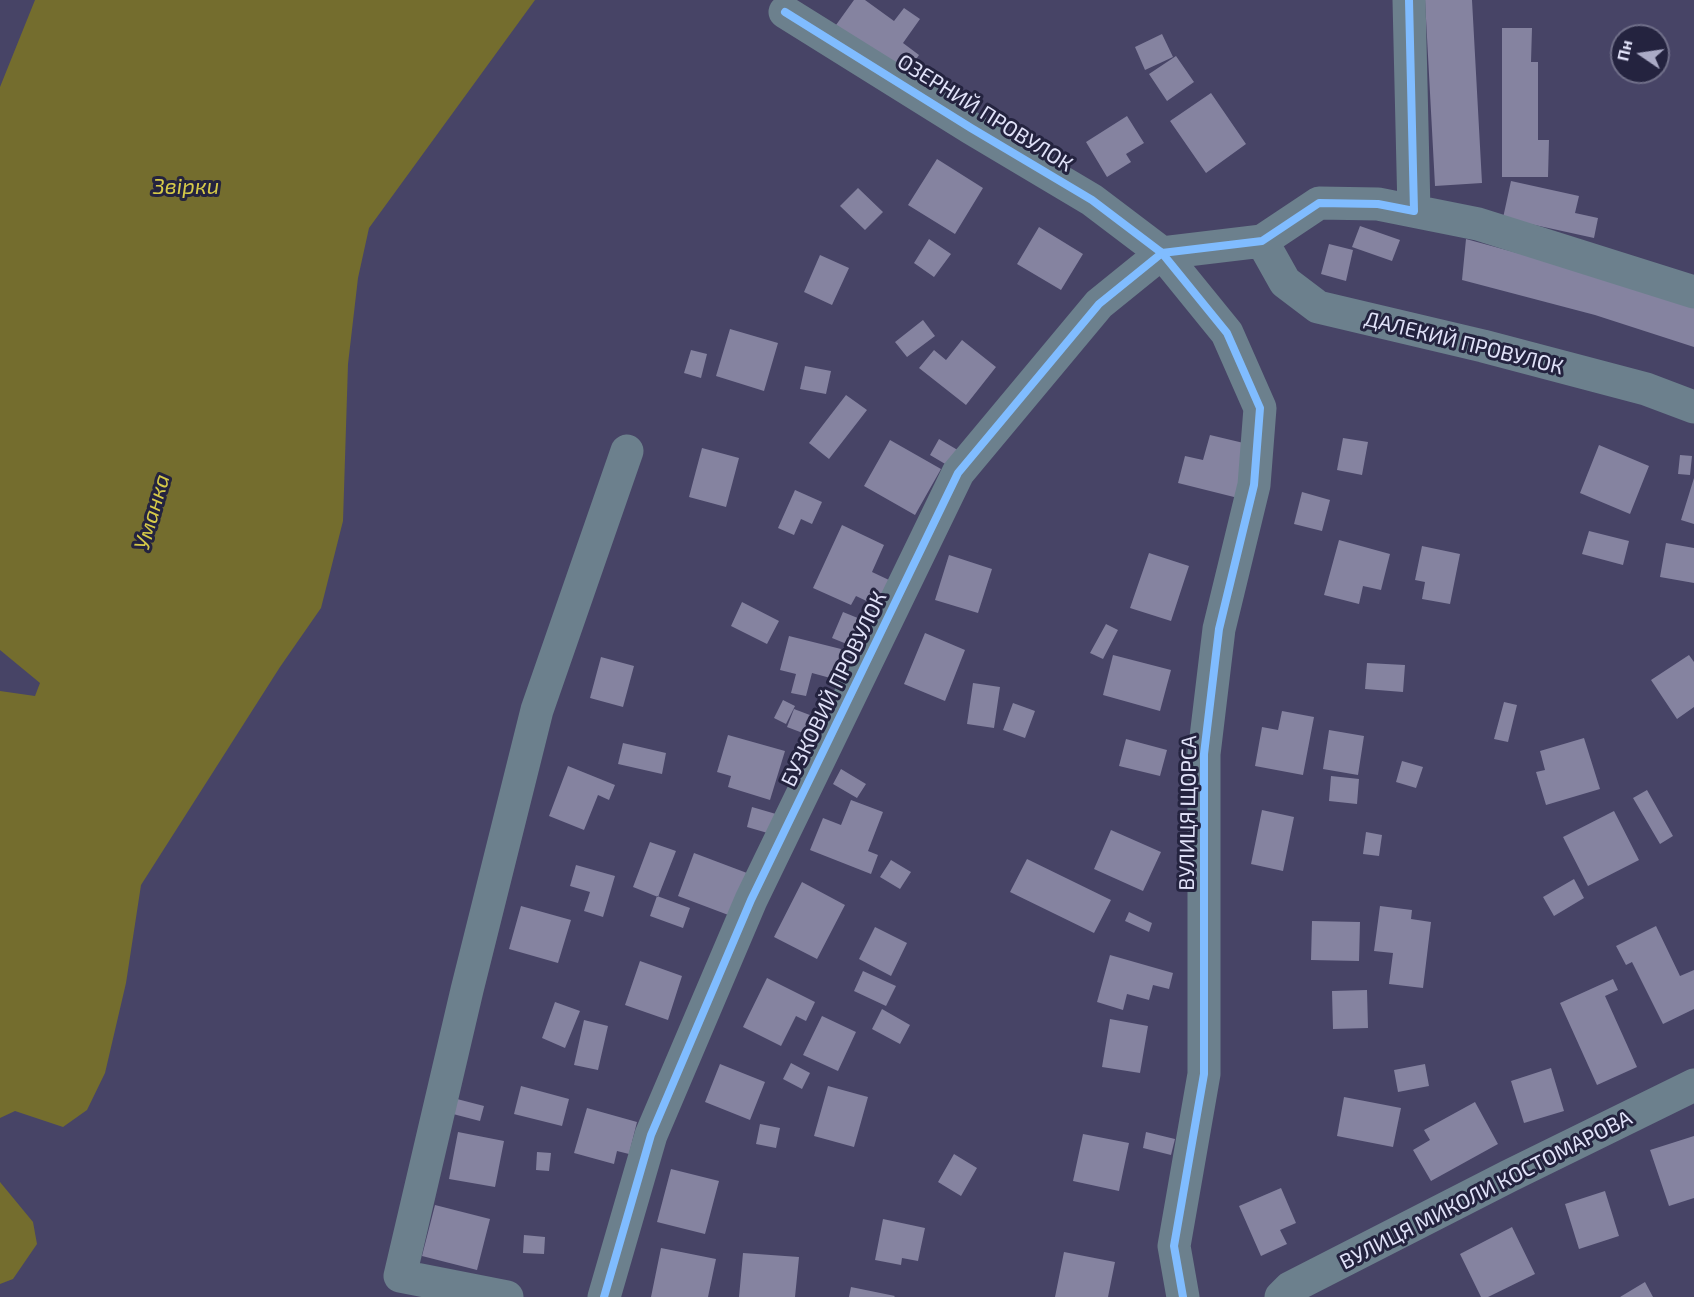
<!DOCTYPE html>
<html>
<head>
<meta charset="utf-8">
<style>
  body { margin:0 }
  #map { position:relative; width:1694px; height:1297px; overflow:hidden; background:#474466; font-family:"Exo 2",sans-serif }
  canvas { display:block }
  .north { position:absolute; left:1610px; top:24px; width:60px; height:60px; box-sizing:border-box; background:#24233f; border:2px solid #706f89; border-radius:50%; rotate:283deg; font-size:16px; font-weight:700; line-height:24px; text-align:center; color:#e1e2f9 }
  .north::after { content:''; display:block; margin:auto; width:21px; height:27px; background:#ababc6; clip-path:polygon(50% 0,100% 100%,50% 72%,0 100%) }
</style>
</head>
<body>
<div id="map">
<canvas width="1694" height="1297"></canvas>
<div class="north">Пн</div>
</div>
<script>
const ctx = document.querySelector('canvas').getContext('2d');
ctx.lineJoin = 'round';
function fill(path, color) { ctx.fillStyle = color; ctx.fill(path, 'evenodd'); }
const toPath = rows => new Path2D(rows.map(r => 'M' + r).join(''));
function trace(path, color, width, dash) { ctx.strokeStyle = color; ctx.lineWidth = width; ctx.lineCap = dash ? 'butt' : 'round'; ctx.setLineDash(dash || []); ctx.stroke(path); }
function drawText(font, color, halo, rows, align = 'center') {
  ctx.font = font + ' "Exo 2",sans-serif'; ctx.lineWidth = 6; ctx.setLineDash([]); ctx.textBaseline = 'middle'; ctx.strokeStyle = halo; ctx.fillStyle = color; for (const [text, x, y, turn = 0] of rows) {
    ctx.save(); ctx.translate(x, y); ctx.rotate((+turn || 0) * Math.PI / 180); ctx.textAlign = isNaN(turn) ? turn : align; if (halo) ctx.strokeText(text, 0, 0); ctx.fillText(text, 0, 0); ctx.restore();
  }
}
const water = toPath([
  [35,0,535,0,369,228,358,278,348,364,343,521,321,608,280,667,141,885,126,983,105,1073,87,1110,63,1127,15,1111,0,1118,0,691,35,696,40,683,0,650,0,87],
  [0,1182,33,1222,37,1244,13,1279,0,1284]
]);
const building = toPath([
  [854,0,865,0,894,21,904,8,920,19,903,43,919,55,906,74,836,25],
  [1425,0,1472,0,1482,183,1435,186],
  [1502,28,1532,28,1531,62,1538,62,1538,140,1549,140,1548,177,1502,177],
  [1162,34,1173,57,1145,70,1135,47],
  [1176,56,1194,82,1167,101,1149,74],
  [1211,93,1246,144,1206,173,1170,121],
  [1127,116,1144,143,1126,154,1131,162,1107,177,1086,142],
  [937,159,983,188,955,234,908,205],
  [1511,181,1579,196,1575,213,1598,218,1594,238,1503,218],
  [858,188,883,212,865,230,840,206],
  [1360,226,1400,240,1392,261,1352,247],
  [1039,227,1083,254,1061,290,1017,264],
  [929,239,951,254,934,277,914,263],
  [1466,239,1609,278,1694,308,1694,347,1595,315,1462,280],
  [1329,244,1353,250,1346,281,1321,274],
  [820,255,849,268,832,305,804,292],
  [923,320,935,336,907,357,895,342],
  [730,329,778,343,764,391,716,376],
  [962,340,996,367,966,405,919,368,934,350,946,360],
  [691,350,707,354,701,378,684,373],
  [805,366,831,371,826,394,800,389],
  [846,395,867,410,829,459,809,443],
  [1210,435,1252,445,1238,498,1178,483,1185,456,1203,460],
  [1343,438,1368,442,1362,475,1337,470],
  [939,439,961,452,952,468,930,455],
  [890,440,941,469,915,515,864,486],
  [1599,445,1649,466,1630,514,1580,493],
  [702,448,739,458,726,507,689,497],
  [1680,455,1692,456,1690,475,1678,474],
  [1694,478,1694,524,1681,520],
  [795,490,822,502,812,524,801,519,794,535,778,528],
  [1302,492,1330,500,1322,531,1294,524],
  [842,525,884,545,872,572,889,580,877,606,856,596,851,605,813,588],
  [1589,531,1629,541,1623,565,1582,554],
  [1339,540,1390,554,1381,590,1363,586,1359,604,1324,595],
  [1666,543,1694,548,1694,583,1660,577],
  [1422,546,1460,554,1450,604,1422,599,1425,582,1415,580],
  [1149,553,1189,566,1171,621,1130,608],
  [949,555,992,569,978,613,935,600],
  [742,602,779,621,767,644,731,626],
  [843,612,870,623,859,649,832,638],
  [1106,624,1118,630,1103,659,1090,653],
  [925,633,965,650,945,701,904,684],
  [789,636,841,649,834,679,812,673,806,696,791,693,796,674,780,670],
  [1113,655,1171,670,1160,711,1103,695],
  [1689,655,1694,662,1694,707,1677,719,1651,680],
  [601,657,634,666,623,707,590,698],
  [1367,663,1405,665,1403,692,1365,689],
  [973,683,1000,687,994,728,967,724],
  [783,700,795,706,786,724,774,718],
  [1504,702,1517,705,1508,742,1494,739],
  [1013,703,1035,711,1025,738,1003,730],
  [794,709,823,720,816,738,787,727],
  [1282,711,1314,717,1303,775,1255,766,1262,727,1278,730],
  [1329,730,1364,736,1358,775,1323,769],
  [728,735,785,751,770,800,728,787,731,776,717,772],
  [1584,738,1600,789,1546,805,1536,772,1545,770,1540,751],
  [1126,739,1167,750,1160,776,1119,766],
  [623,743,666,753,662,774,618,764],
  [1402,761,1423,767,1416,788,1396,782],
  [568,766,615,785,609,800,598,795,584,830,549,816],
  [841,769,866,784,857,798,833,784],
  [1331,776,1359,779,1357,804,1329,801],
  [1647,790,1673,836,1660,844,1633,798],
  [851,800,883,812,868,851,878,855,871,874,810,850,823,818,841,825],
  [752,807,776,814,771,834,747,827],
  [1262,810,1294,817,1283,871,1251,864],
  [1614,811,1639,860,1588,886,1563,837],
  [1111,830,1161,852,1143,891,1094,869],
  [1366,832,1382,835,1379,856,1363,854],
  [650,842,676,851,658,897,633,887],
  [694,853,747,873,731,916,678,896],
  [1027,859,1111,900,1094,933,1010,892],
  [891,860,911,872,900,889,880,877],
  [576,865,615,876,603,917,584,911,590,892,570,886],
  [1574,879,1584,898,1554,916,1543,897],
  [802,882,845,905,817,959,774,937],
  [657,896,690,908,683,928,650,916],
  [521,906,571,920,558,963,509,949],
  [1380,906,1412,910,1411,919,1431,922,1423,988,1389,984,1393,953,1374,951],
  [1129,912,1152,923,1149,932,1125,921],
  [1312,921,1360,922,1359,961,1311,960],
  [1656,926,1680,976,1694,970,1694,1009,1663,1024,1632,962,1626,965,1616,946],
  [875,927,907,943,891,976,859,959],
  [1110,955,1173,973,1169,989,1153,985,1149,1000,1127,994,1123,1010,1097,1002],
  [640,961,682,976,668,1020,625,1005],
  [863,971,896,986,886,1006,854,991],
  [767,978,815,1002,806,1021,796,1016,781,1046,743,1027],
  [1613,979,1618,990,1605,996,1637,1067,1597,1085,1560,1003],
  [1367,990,1368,1028,1333,1029,1332,991],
  [555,1002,580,1011,565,1048,542,1038],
  [882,1009,910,1025,900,1044,872,1029],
  [822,1016,856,1032,838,1071,803,1055],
  [1110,1019,1148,1026,1140,1073,1102,1067],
  [584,1020,608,1026,598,1070,574,1065],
  [791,1063,810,1073,802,1089,783,1079],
  [720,1064,765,1082,750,1120,705,1102],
  [1425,1064,1429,1086,1398,1092,1394,1070],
  [1551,1068,1564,1111,1524,1123,1511,1081],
  [521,1086,569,1099,562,1126,514,1114],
  [828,1086,868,1097,854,1147,814,1136],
  [1344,1097,1401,1108,1393,1147,1337,1136],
  [457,1099,484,1106,480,1121,453,1114],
  [1475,1102,1498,1144,1431,1181,1413,1150,1430,1140,1424,1130],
  [587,1108,637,1122,629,1154,617,1151,614,1164,574,1153],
  [760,1124,780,1128,776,1148,756,1144],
  [458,1132,504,1141,495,1187,449,1179],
  [1146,1132,1175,1139,1171,1155,1143,1148],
  [1083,1134,1129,1143,1119,1191,1073,1181],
  [1694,1136,1694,1198,1669,1206,1650,1150],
  [537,1152,551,1153,549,1171,536,1170],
  [954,1154,977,1168,961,1196,938,1182],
  [671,1169,719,1181,705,1234,657,1222],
  [1281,1188,1296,1223,1280,1230,1287,1244,1261,1256,1239,1206],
  [1605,1191,1619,1236,1579,1249,1565,1204],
  [435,1205,490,1219,477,1270,422,1256],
  [883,1219,925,1228,918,1261,902,1258,901,1265,875,1260],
  [1512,1227,1535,1274,1488,1297,1481,1297,1460,1254],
  [524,1235,545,1237,544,1254,523,1253],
  [661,1248,716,1259,708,1297,651,1297],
  [1064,1252,1115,1262,1108,1297,1055,1297],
  [743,1253,799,1257,795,1297,739,1297],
  [1645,1282,1653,1297,1620,1297],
  [851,1287,895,1296,894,1297,849,1297]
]);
const minor = toPath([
  [1409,0,1414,211],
  [785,12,971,128,1092,200,1162,253,1227,333,1260,408,1254,485,1219,629,1204,754,1204,1074,1174,1246,1183,1297],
  [1262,241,1285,282,1318,307,1483,346,1646,389,1694,407],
  [507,1297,400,1276,467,990,537,710,627,451],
  [604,1297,651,1135,751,900,958,473,1099,304,1162,253,1262,241,1319,203,1378,204,1478,224,1694,292],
  [1281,1297,1290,1288,1509,1176,1694,1085]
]);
const cycleway = toPath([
  [785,12,971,128,1092,200,1162,253,1227,333,1260,408,1254,485,1219,629,1204,754,1204,1074,1174,1246,1183,1297],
  [604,1297,651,1135,751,900,958,473,1099,304,1162,253,1262,241,1319,203,1378,204,1414,211,1409,0]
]);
const streetNames = [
  ["ОЗЕРНИЙ ПРОВУЛОК",985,113,32],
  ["ДАЛЕКИЙ ПРОВУЛОК",1464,343,14],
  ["БУЗКОВИЙ ПРОВУЛОК",834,689,-64],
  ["ВУЛИЦЯ ЩОРСА",1188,813,-89],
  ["ВУЛИЦЯ МИКОЛИ КОСТОМАРОВА",1486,1190,-27]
];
const waterNames = [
  ["Звірки",186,187],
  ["Уманка",152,512,-74]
];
fill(water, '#746d2e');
fill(building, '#8583a0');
trace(minor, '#6c808d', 33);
trace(cycleway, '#80bcff', 8);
drawText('21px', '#e1e2f9', '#24233f', streetNames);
drawText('italic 22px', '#d6ca49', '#24233f', waterNames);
</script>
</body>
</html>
